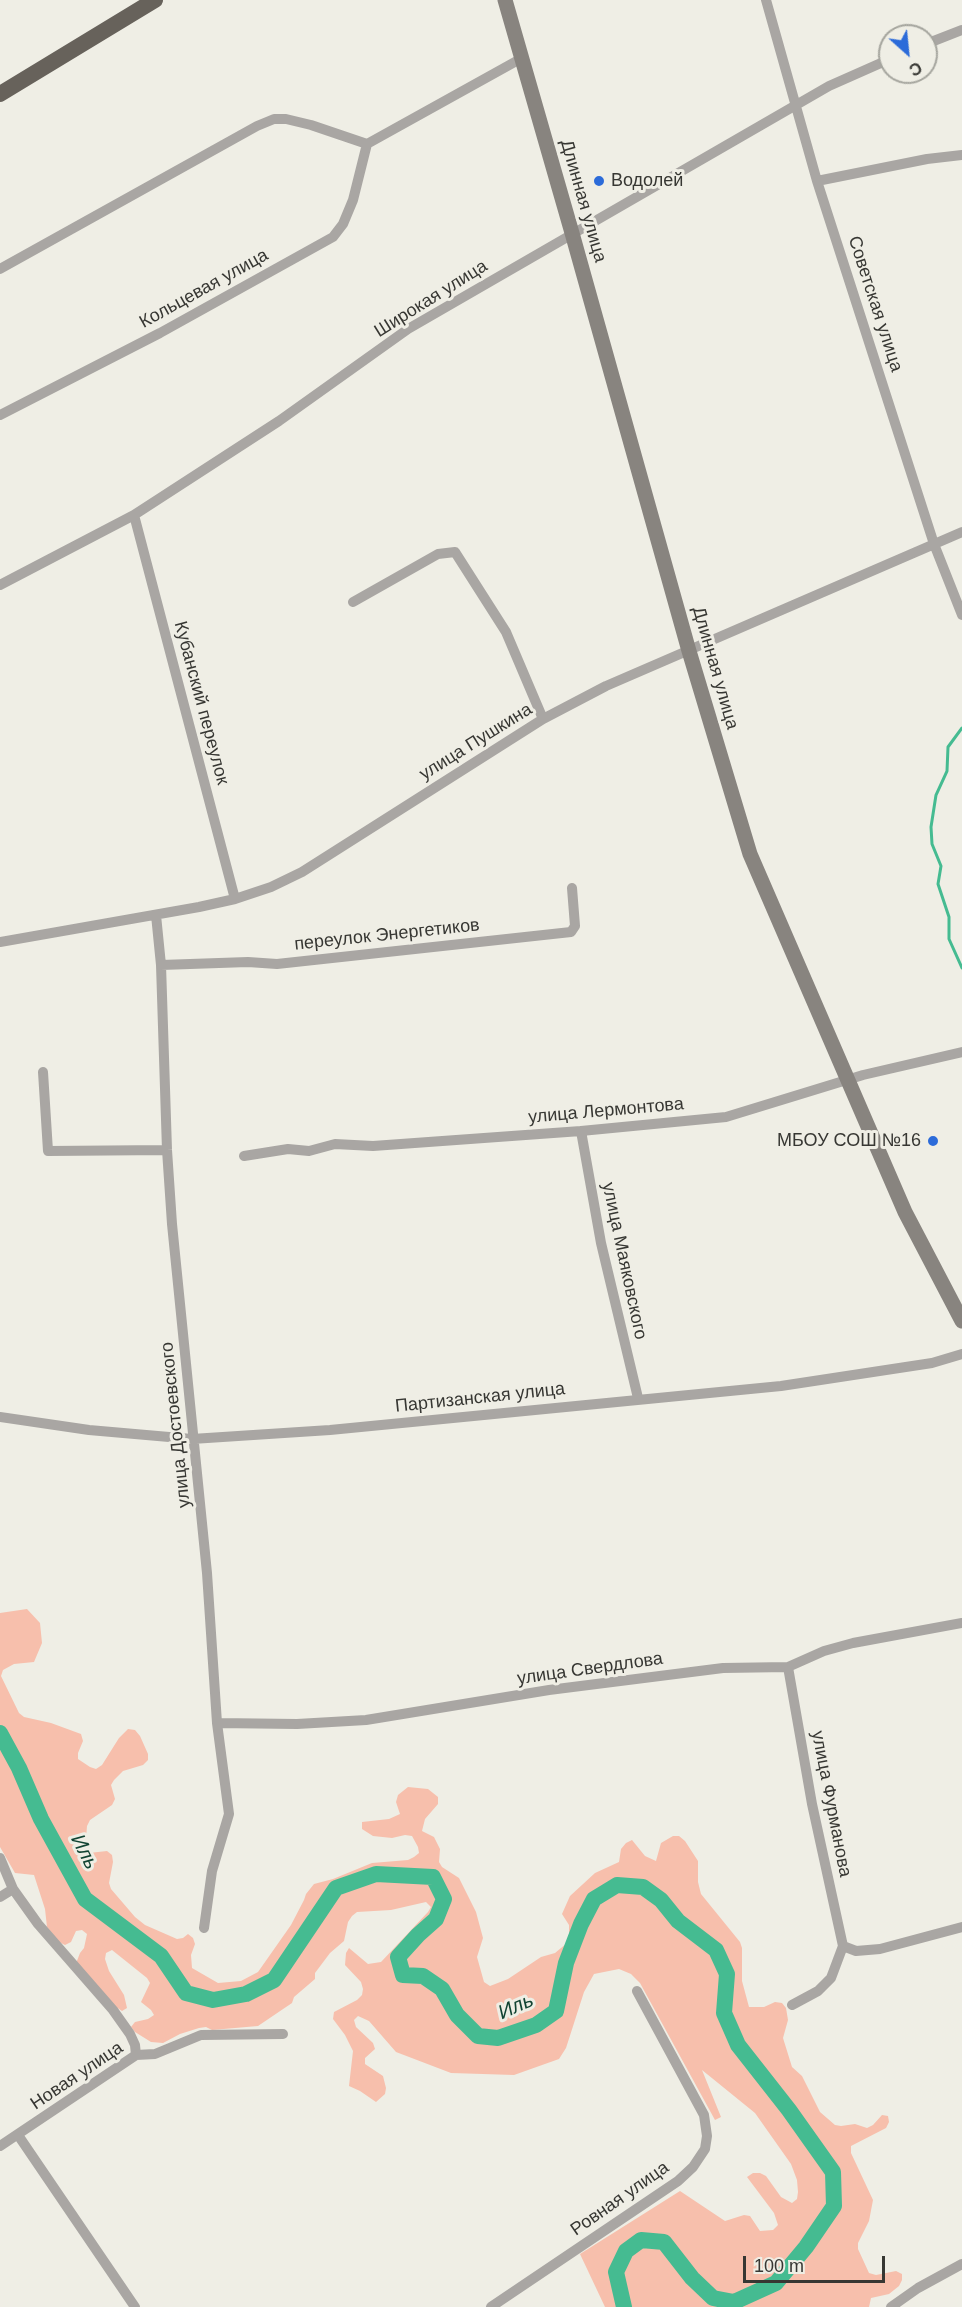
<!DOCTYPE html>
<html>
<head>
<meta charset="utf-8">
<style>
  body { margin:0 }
  #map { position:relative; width:962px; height:2307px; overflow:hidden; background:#efeee5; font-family:Arial,sans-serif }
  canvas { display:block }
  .north { position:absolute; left:878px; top:24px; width:60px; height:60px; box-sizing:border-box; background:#efeee5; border:2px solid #a5a59e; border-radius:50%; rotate:153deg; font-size:16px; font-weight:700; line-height:24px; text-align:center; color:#373733 }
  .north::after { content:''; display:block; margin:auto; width:21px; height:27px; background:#2c6bd9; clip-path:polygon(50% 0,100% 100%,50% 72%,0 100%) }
  .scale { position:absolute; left:743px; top:2256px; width:142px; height:27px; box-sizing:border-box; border:3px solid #373733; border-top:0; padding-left:8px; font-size:18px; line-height:21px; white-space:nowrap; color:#373733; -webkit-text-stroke:4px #efeee5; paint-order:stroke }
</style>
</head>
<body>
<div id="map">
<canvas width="962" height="2307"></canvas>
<div class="north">С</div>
<div class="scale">100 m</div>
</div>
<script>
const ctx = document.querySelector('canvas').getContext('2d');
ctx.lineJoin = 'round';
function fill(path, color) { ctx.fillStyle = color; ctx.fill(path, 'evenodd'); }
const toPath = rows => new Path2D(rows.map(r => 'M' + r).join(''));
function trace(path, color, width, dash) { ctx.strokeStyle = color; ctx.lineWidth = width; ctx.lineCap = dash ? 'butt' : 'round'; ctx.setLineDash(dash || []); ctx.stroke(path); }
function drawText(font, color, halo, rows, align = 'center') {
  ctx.font = font + ' Arial,sans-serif'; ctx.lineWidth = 6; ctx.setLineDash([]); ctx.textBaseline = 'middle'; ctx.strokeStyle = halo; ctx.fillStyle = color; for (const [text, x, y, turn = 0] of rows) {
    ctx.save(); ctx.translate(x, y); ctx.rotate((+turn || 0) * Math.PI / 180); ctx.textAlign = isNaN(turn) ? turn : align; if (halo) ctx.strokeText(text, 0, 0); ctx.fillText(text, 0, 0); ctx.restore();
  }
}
const green = toPath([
  [27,1609,40,1623,42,1643,34,1662,14,1664,3,1670,1,1676,19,1713,24,1717,51,1723,81,1734,83,1741,78,1753,78,1759,90,1767,96,1769,102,1765,119,1738,128,1729,135,1730,140,1736,148,1754,148,1760,143,1765,123,1771,114,1780,111,1785,115,1799,112,1805,90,1820,87,1826,86,1839,89,1853,107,1851,112,1855,113,1862,109,1883,111,1889,135,1917,145,1925,177,1939,183,1938,188,1934,193,1938,195,1944,191,1955,192,1968,218,1983,241,1981,258,1972,291,1925,304,1900,306,1894,314,1884,333,1879,372,1863,408,1860,414,1857,419,1853,418,1847,412,1836,405,1835,392,1838,373,1836,362,1829,362,1822,389,1819,400,1814,396,1802,398,1795,408,1787,428,1789,438,1797,438,1804,425,1819,422,1831,434,1837,440,1849,439,1862,442,1867,459,1878,476,1912,483,1938,477,1957,484,1982,490,1986,508,1979,541,1957,555,1953,567,1943,569,1937,569,1925,562,1914,570,1896,595,1873,619,1862,621,1849,626,1843,632,1840,645,1856,656,1861,661,1843,673,1836,679,1836,685,1841,698,1861,698,1882,701,1894,740,1942,742,1948,742,1981,749,2007,764,2007,775,2002,782,2003,786,2008,788,2020,783,2038,792,2067,802,2076,820,2112,835,2125,841,2126,855,2124,867,2128,873,2125,882,2115,888,2116,889,2122,886,2128,851,2146,851,2153,873,2200,869,2221,858,2243,858,2249,869,2273,876,2275,896,2271,902,2274,902,2280,899,2286,889,2294,871,2298,869,2307,605,2307,580,2254,680,2191,725,2221,744,2215,750,2216,760,2231,773,2230,778,2225,774,2213,747,2177,753,2173,760,2173,766,2176,781,2197,792,2203,797,2199,798,2192,797,2180,791,2164,755,2113,702,2070,721,2117,715,2120,640,1983,631,1974,619,1969,594,1974,584,1992,566,2048,559,2059,514,2075,451,2073,396,2052,369,2021,358,2016,354,2020,356,2027,373,2043,375,2049,365,2058,365,2064,383,2076,386,2088,385,2094,376,2102,360,2091,349,2086,353,2051,345,2035,333,2019,334,2012,357,2000,362,1995,363,1989,361,1982,345,1965,346,1953,349,1948,368,1964,381,1962,428,1912,431,1907,426,1902,391,1910,357,1912,352,1916,348,1922,344,1941,330,1953,315,1973,315,1979,294,1997,292,2003,258,2026,212,2030,206,2027,199,2028,180,2034,163,2043,151,2042,135,2032,131,2027,135,2022,148,2019,154,2015,151,2010,141,2002,150,1983,147,1978,112,1950,106,1953,105,1959,109,1971,124,1995,127,2008,122,2011,116,2007,75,1966,80,1953,84,1948,87,1934,82,1930,76,1931,71,1942,65,1945,59,1942,47,1927,45,1909,34,1875,15,1873,0,1847,0,1613]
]);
const stream = toPath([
  [962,728,948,747,947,771,936,795,931,827,932,844,941,866,938,884,949,917,949,939,962,968]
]);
const river = toPath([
  [0,1733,19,1768,41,1819,85,1899,161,1956,186,1993,213,2000,246,1994,274,1980,336,1888,376,1874,433,1877,444,1899,436,1919,418,1935,398,1957,403,1975,423,1976,442,1989,457,2015,478,2036,498,2038,536,2025,556,2011,566,1963,581,1924,594,1899,617,1885,643,1887,661,1900,678,1921,716,1950,727,1974,724,2013,738,2045,789,2110,833,2172,834,2206,806,2247,776,2283,734,2302,713,2298,692,2278,664,2242,641,2240,626,2251,616,2272,624,2307]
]);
const minor = toPath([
  [766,0,817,181,934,544,962,615],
  [926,44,962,30],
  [817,181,927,159,962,155],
  [0,269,257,126,274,119,286,119,311,125,367,144],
  [0,415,160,333,333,237,343,224,353,200,367,144,522,58],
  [134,515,235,899],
  [0,585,134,515,279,421,408,329,829,86,890,59],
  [353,602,438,554,455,552,506,632,543,719],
  [156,915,161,965,167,1150,172,1224,207,1573,217,1723,229,1814,212,1871,204,1928],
  [0,942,199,907,235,899,271,887,302,872,543,719,606,686,962,532],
  [161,965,248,962,277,964,571,932,575,926,572,888],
  [43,1072,48,1151,167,1150],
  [581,1131,601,1243,638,1398],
  [244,1156,288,1149,309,1151,335,1144,373,1146,581,1131,726,1117,863,1075,962,1052],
  [0,1417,89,1430,192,1439,330,1430,781,1386,932,1363,962,1354],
  [788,1667,812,1804,843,1946],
  [217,1723,297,1724,366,1720,549,1690,723,1668,788,1667,824,1651,853,1643,962,1623],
  [0,1858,13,1889,38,1924,113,2010,130,2034,135,2045,136,2055],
  [0,1897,13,1889],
  [792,2005,818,1991,831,1978,843,1946,856,1951,880,1949,962,1927],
  [18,2135,135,2307],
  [0,2146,136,2055,155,2054,201,2035,283,2034],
  [491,2307,678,2181,693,2167,705,2149,707,2136,704,2115,637,1991],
  [891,2307,918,2288,962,2264]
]);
const secondary = toPath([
  [505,0,572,233,689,651,750,854,905,1212,962,1321]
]);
const trunk = toPath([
  [0,94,155,0]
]);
const markers = [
  [599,181,6,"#2c6bd9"],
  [933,1141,6,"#2c6bd9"]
];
const poiNames = [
  ["Водолей",611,181],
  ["МБОУ СОШ №16",921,1141,"right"]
];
const streetNames = [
  ["Длинная улица",583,201,74],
  ["Кольцевая улица",204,289,-29],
  ["Широкая улица",431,299,-32],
  ["Советская улица",875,304,72],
  ["Длинная улица",715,668,74],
  ["Кубанский переулок",201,703,75],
  ["улица Пушкина",476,742,-32],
  ["переулок Энергетиков",387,935,-6],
  ["улица Лермонтова",606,1111,-5],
  ["улица Маяковского",624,1261,78],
  ["Партизанская улица",480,1398,-6],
  ["улица Достоевского",176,1425,-96],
  ["улица Свердлова",590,1669,-8],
  ["улица Фурманова",831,1804,79],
  ["Новая улица",77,2076,-34],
  ["Ровная улица",620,2199,-35]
];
const waterNames = [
  ["Иль",84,1852,63],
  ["Иль",516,2007,-24]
];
fill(green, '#f7bfac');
trace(stream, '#45bb91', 3);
trace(river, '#45bb91', 16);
trace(minor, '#a9a6a3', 10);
trace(secondary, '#88847f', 15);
trace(trunk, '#67625b', 16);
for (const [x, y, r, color] of markers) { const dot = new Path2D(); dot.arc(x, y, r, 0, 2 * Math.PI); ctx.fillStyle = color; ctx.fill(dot); trace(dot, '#efeee5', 2); }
drawText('18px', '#373733', '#efeee5', poiNames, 'left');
drawText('18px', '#373733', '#efeee5', streetNames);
drawText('italic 20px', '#114332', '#efeee5', waterNames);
</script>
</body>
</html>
